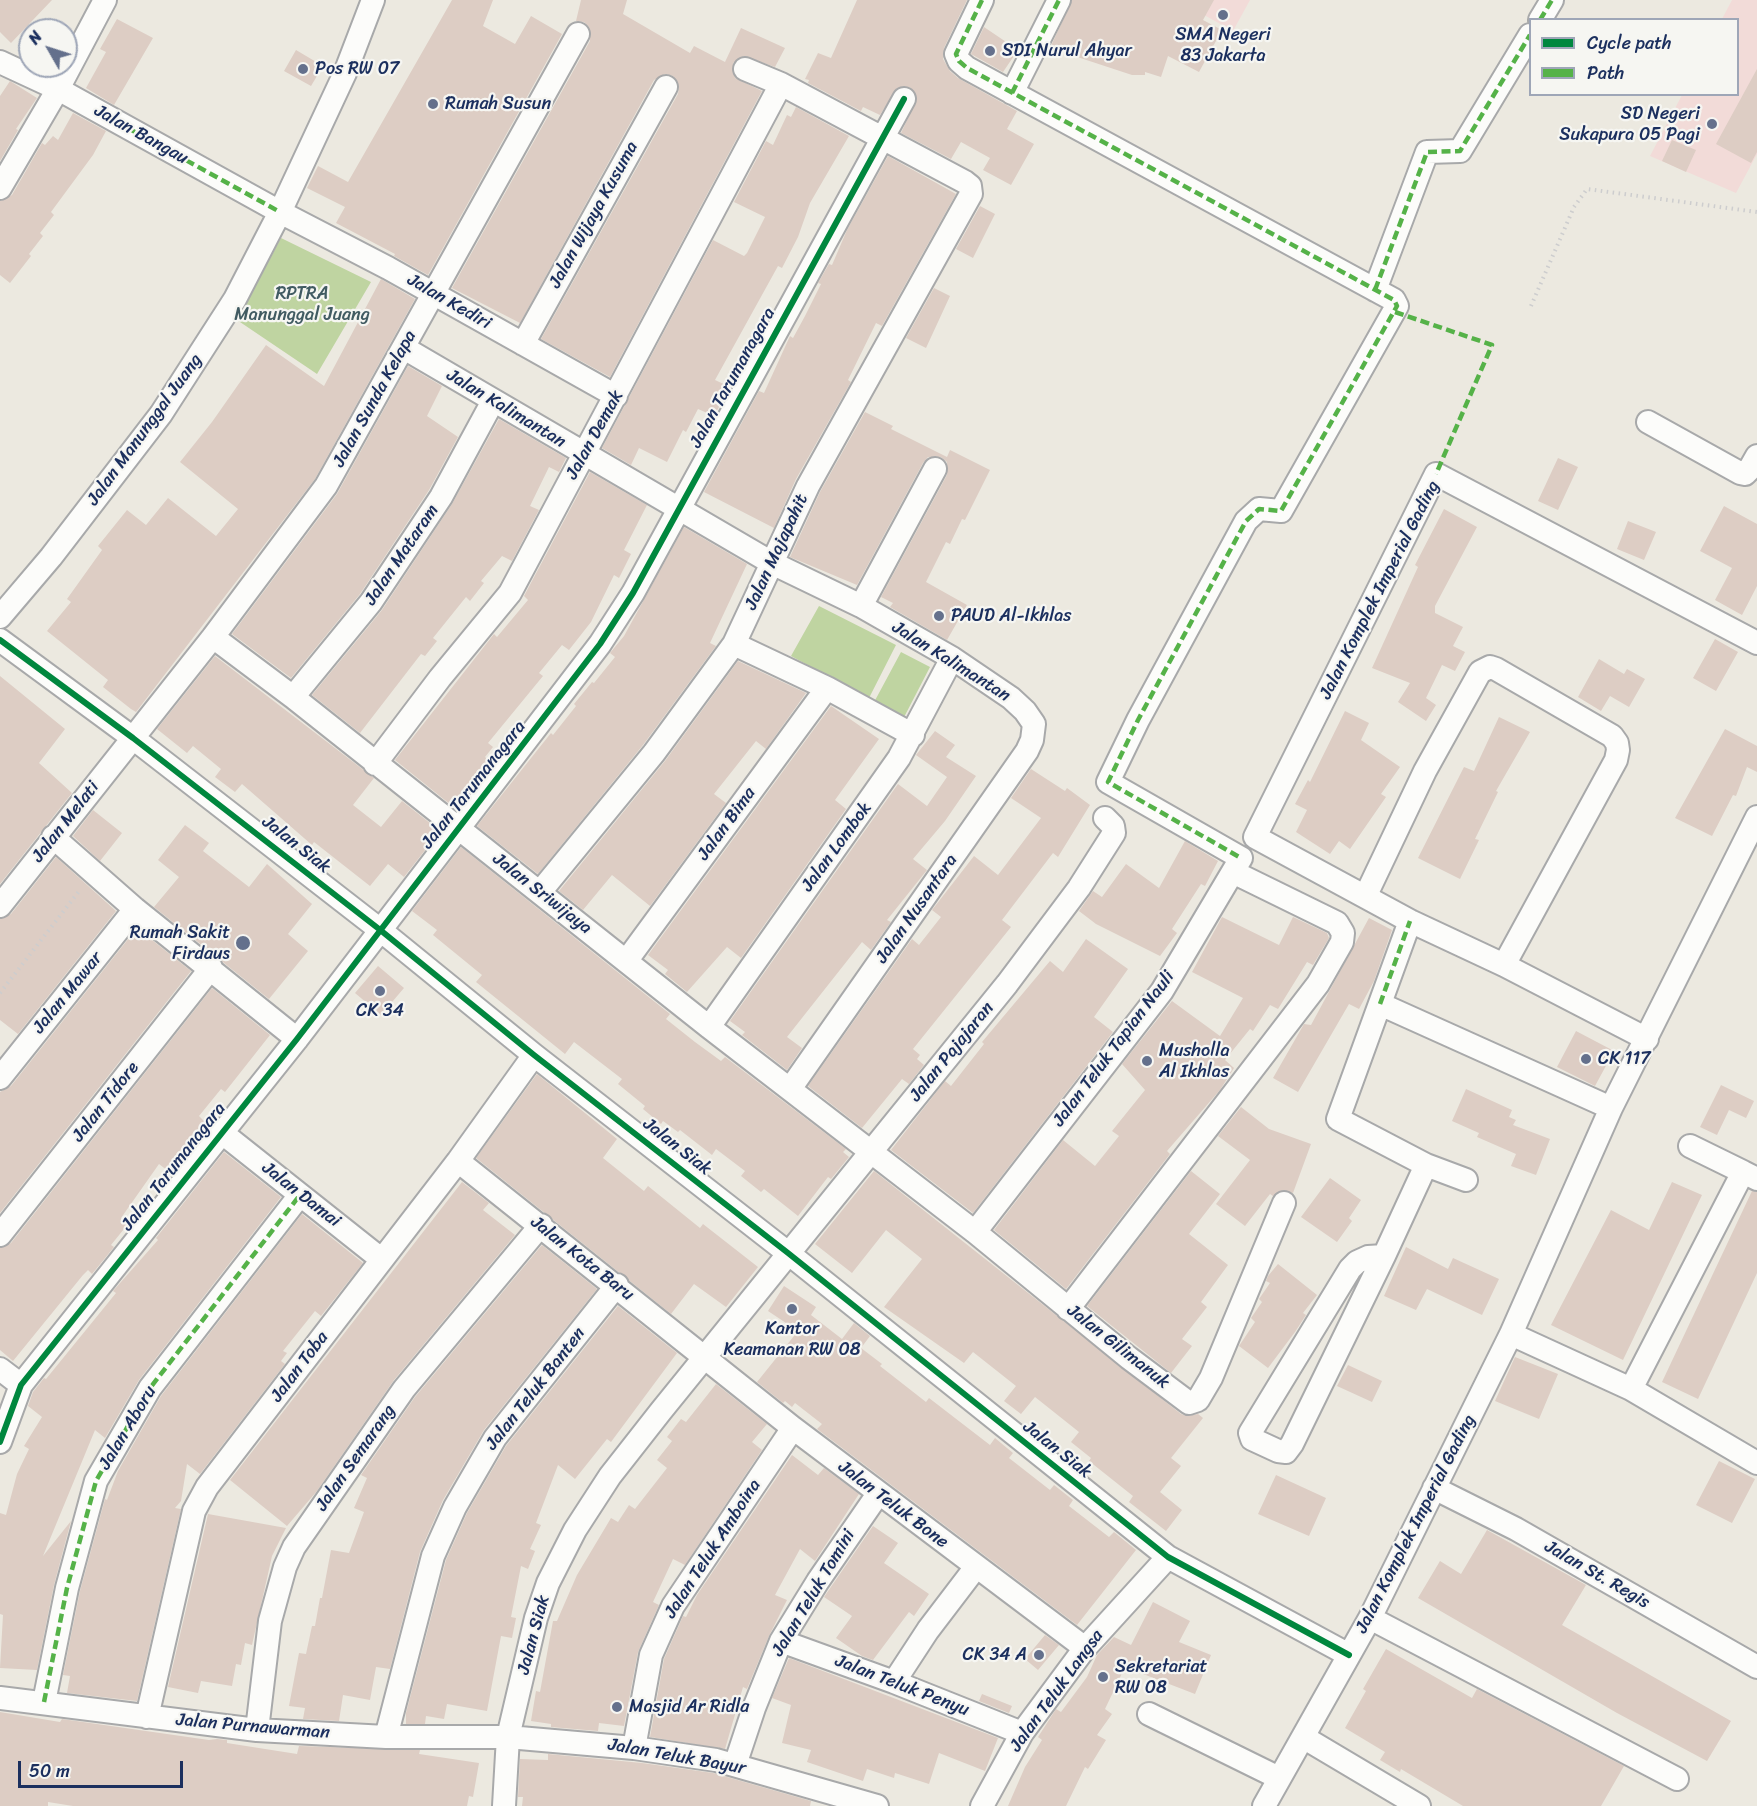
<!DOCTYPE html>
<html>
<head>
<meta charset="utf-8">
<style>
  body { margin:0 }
  #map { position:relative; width:1757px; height:1806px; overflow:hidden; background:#ece9e0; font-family:Sriracha,sans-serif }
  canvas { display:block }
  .legend { position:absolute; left:1529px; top:18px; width:210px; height:78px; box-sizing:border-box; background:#f6f6f2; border:2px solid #9ea6b7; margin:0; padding:8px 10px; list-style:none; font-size:18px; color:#1b2f5e }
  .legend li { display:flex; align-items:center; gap:12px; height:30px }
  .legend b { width:30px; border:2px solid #9ea6b7 }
  .north { position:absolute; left:18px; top:18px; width:60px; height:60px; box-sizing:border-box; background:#f6f6f2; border:2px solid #9ea6b7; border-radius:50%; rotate:309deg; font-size:16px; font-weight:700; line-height:24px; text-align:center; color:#1b2f5e }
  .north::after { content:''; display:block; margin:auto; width:21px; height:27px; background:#64708c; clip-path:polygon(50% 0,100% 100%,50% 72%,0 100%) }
  .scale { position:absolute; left:18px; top:1761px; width:165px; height:27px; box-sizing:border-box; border:3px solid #1b2f5e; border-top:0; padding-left:8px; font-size:18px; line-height:21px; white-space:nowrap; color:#1b2f5e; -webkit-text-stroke:4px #f6f6f2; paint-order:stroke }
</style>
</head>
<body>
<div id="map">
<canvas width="1757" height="1806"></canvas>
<ul class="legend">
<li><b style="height:8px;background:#00873e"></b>Cycle path</li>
<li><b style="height:8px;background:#55b248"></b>Path</li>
</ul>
<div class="north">N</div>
<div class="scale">50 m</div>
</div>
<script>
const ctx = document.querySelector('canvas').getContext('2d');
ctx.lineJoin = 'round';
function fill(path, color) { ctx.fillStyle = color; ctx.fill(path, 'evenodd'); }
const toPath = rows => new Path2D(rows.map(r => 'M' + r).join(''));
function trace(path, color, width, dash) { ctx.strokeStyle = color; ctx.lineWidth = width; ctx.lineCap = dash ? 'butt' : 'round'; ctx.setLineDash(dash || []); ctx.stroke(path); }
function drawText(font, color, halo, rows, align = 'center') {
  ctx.font = font + ' Sriracha,sans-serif'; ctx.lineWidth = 4.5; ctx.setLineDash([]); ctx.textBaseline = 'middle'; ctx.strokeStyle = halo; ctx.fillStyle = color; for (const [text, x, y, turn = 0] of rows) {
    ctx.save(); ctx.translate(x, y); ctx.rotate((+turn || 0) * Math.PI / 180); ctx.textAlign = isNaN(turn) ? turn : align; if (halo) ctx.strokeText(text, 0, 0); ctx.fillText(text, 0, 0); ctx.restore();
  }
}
const built = toPath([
  [1177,0,1250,0,1233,31],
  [1732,0,1757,0,1757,154,1736,193,1650,156,1682,95,1738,94,1738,20,1722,19]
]);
const green = toPath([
  [281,238,371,282,317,374,237,320],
  [819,606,896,645,869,698,791,656],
  [901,652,930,667,901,723,872,706]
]);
const building = toPath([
  [0,0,52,0,11,43,0,32],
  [452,0,493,0,483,26,515,44,531,16,562,34,428,275,394,256,395,254,336,223,345,207,307,188,318,166,348,182],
  [581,0,627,0,623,14,690,53,694,46,725,62,741,28,785,48,775,67,744,56,733,63,735,78,762,91,610,377,541,339,678,94,679,86,673,76,665,74,654,80,520,323,452,288,590,41,589,27,584,22,576,21],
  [857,0,967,0,944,48,943,59,950,71,958,78,1017,111,1007,129,1034,144,1011,185,983,170,990,158,961,142,951,159,901,133,917,99,910,87,897,88,880,115,863,107,861,111,808,83,809,80,805,79,818,53,831,58],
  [1072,0,1214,0,1203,20,1222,30,1199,72,1168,56,1161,77,1145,72,1145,75,1132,75,1050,48],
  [117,19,153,38,114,105,86,88,106,52,100,49],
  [984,27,1018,50,1003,72,971,54],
  [296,50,323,66,311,86,284,71],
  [1757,69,1757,152,1751,163,1716,144],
  [10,81,37,98,16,129,18,130,0,161,0,96],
  [796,107,849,136,810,203,798,237,782,268,778,266,715,380,730,387,714,416,698,409,686,432,683,430,667,462,639,448,631,465,602,448,713,240,744,256,747,253,765,217,734,202,766,141,773,145,787,115,791,117],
  [73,113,106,131,93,155,51,212,54,215,40,233,43,236,29,254,31,256,10,283,0,275,0,201,12,195,42,143,45,145,53,136,58,140],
  [1672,140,1696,150,1686,172,1662,161],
  [888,156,956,194,882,326,876,323,848,380,851,382,796,479,774,528,704,492,759,391,764,393,790,336,793,338,805,316,821,284,818,283,829,264,832,265,847,230],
  [980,206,995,214,973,258,956,249],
  [381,279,415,299,315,479,136,712,131,709,103,687,108,680,47,631,71,602,67,599,102,550,98,546,127,510,146,525,168,498,216,536,238,509,180,462,212,422,266,345,324,386],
  [934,288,950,296,926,348,906,338],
  [408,366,442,386,427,416,458,437,429,490,360,594,291,678,232,634,337,494],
  [865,412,893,426,891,429,947,457,950,450,990,470,965,520,962,519,950,544,946,542,926,582,967,605,947,640,890,607,893,603,881,597,947,475,947,462,941,457,928,457,923,463,857,585,790,557,820,492],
  [499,419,566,458,559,472,549,467,530,506,539,510,512,561,502,556,481,581,484,583,470,601,466,597,433,638,437,641,425,656,421,654,360,733,312,695,382,610,452,504],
  [1558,458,1578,467,1558,510,1538,501],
  [590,472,647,505,624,550,631,554,619,578,614,575,591,622,569,650,562,645,539,673,543,676,488,743,493,747,485,757,492,763,456,809,395,760,494,634,497,637,528,600,524,596],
  [1724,506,1757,524,1757,586,1742,615,1715,600,1732,568,1700,551],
  [1444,509,1477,527,1435,606,1435,613,1463,627,1453,646,1465,652,1455,671,1442,665,1426,698,1436,705,1426,721,1398,702,1410,683,1372,668,1418,567,1415,565],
  [1628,521,1656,532,1644,560,1617,549],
  [684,527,747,564,710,643,716,646,643,745,538,874,477,826,551,733,553,735,576,706,574,704,592,682,594,683,615,657,610,653,624,636],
  [1715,639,1738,652,1716,691,1693,678],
  [215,656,374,778,353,805,381,827,402,801,440,831,404,877,388,864,370,886,314,842,312,845,242,784,235,792,215,777,221,769,193,746,187,753,157,729],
  [1599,659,1624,674,1627,669,1645,679,1629,707,1610,696,1601,711,1578,697],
  [738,661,806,693,766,749,756,741,714,794,726,803,650,906,612,875,583,910,559,891,665,761],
  [0,676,65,729,39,763,72,793,0,884],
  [831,706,879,739,835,800,846,809,741,958,727,947,687,992,665,974,668,970,648,955],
  [1345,711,1369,723,1361,740,1400,767,1381,794,1386,797,1350,849,1339,841,1330,854,1296,832,1307,810,1295,804,1308,780,1310,782],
  [1499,717,1530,732,1496,791,1498,792,1475,839,1479,840,1460,879,1418,858,1464,767,1474,771],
  [1725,729,1757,746,1757,772,1747,767,1736,796,1733,795,1712,836,1675,818],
  [935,731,955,745,946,757,976,776,945,821,913,859,927,870,887,920,891,922,871,950,862,942,787,1037,802,1048,787,1070,742,1035,745,1032,730,1021,898,784,927,806,947,777,916,755],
  [1031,769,1065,791,1067,788,1090,805,1058,857,1053,853,1002,920,1011,927,913,1049,920,1055,917,1059,924,1065,909,1084,902,1079,862,1128,808,1086,912,939,919,945,941,917,932,910,974,856,998,875,1041,818,1011,798],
  [93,810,122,833,100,861,73,836],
  [185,825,209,843,203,851,249,887,267,864,312,904,288,934,308,951,269,999,154,907,179,877,158,860],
  [1185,841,1218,861,1205,886,1201,884,1172,929,1177,933,1160,956,1096,924,1079,911,1093,891,1102,897,1126,864,1159,888],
  [461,847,670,1014,666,1019,695,1042,721,1061,725,1057,846,1149,843,1152,849,1157,831,1179,828,1177,798,1216,764,1189,761,1192,741,1176,745,1171,716,1149,712,1155,680,1130,678,1132,663,1121,661,1124,643,1109,645,1106,618,1084,622,1079,574,1042,565,1054,476,982,482,975,433,935,437,930,412,911],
  [56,857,116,911,18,1034,0,1020,0,919,11,914],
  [1222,917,1279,945,1293,917,1327,933,1329,938,1313,965,1307,962,1278,1009,1270,1005,1253,1031,1250,1029,1225,1060,1234,1068,1220,1090,1167,1151,1170,1154,1066,1289,994,1230,1063,1140,1095,1166,1119,1136,1112,1131,1145,1090,1122,1064,1172,1001,1220,1036,1243,998,1192,972],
  [1369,918,1392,930,1374,981,1359,1009,1349,1004,1298,1092,1273,1078,1304,1024,1311,1025],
  [137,928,191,971,0,1213,0,1092,11,1086],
  [1086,939,1128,969,1094,1017,1113,1032,973,1213,891,1150,945,1081,951,1086,984,1044,982,1042,1050,961,1063,972],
  [378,966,404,988,381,1015,355,993],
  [212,988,270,1035,225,1092,221,1089,199,1116,205,1122,201,1127,206,1132,172,1174,159,1164,121,1218,128,1224,111,1245,114,1247,92,1274,88,1270,83,1275,13,1361,0,1350,0,1248,11,1243],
  [1576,1031,1614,1051,1595,1086,1557,1067],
  [537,1074,617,1139,603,1158,644,1191,648,1186,700,1228,703,1224,758,1267,726,1307,694,1284,671,1314,476,1158],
  [1721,1085,1754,1101,1746,1118,1729,1110,1717,1135,1700,1127],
  [1466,1089,1512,1110,1509,1117,1516,1120,1513,1125,1550,1139,1536,1175,1511,1166,1516,1154,1477,1137,1479,1133,1452,1121],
  [1241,1107,1269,1129,1311,1144,1293,1193,1283,1190,1273,1196,1270,1194,1245,1226,1216,1204,1250,1160,1218,1136],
  [224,1152,281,1197,139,1380,105,1438,95,1430,43,1556,71,1521,54,1585,37,1670,0,1668,3,1615,0,1614,0,1513,6,1515,17,1474,29,1449,24,1446,42,1417,28,1406,33,1392,44,1378,46,1379,116,1293,113,1291,158,1240,156,1238],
  [874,1171,1181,1414,1187,1416,1198,1414,1203,1418,1171,1458,1181,1466,1160,1492,1182,1510,1166,1531,1129,1502,1133,1496,1089,1461,1091,1458,1071,1442,1079,1432,1035,1397,1021,1414,1004,1401,1016,1386,973,1352,964,1363,884,1307,922,1259,886,1230,852,1273,815,1244],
  [1191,1171,1220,1194,1189,1234,1228,1265,1201,1302,1207,1307,1182,1339,1192,1346,1171,1373,1087,1306],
  [1330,1178,1361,1200,1349,1218,1352,1221,1337,1242,1301,1217],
  [462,1182,489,1203,483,1210,515,1235,394,1380,317,1491,287,1526,230,1480],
  [1672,1182,1702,1195,1623,1360,1551,1325,1611,1210,1649,1230],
  [1752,1191,1757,1192,1757,1273,1698,1399,1662,1382],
  [302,1214,363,1263,321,1316,315,1311,283,1351,287,1353,281,1361,285,1364,200,1474,187,1464,181,1501,175,1508,181,1509,137,1701,67,1693,70,1676,63,1675,80,1591,105,1499,107,1500,118,1471,161,1396],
  [542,1245,597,1289,484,1430,443,1500,420,1552,390,1669,376,1667,370,1700,343,1695,339,1721,303,1719,305,1708,289,1706,299,1653,306,1654,312,1626,315,1626,320,1598,322,1598,331,1550,349,1553,364,1512,354,1508,367,1478,361,1475,415,1397],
  [1406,1247,1448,1269,1453,1258,1499,1279,1482,1315,1427,1289,1416,1310,1384,1296],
  [1278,1264,1317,1295,1303,1313,1306,1315,1295,1332,1268,1368,1239,1346,1255,1322,1251,1318,1262,1302,1259,1299,1270,1283,1266,1281,1268,1276],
  [784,1286,816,1307,811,1315,842,1339,854,1323,870,1336,861,1348,882,1364,880,1366,926,1402,929,1398,990,1445,995,1438,1013,1453,1009,1458,1050,1490,1054,1485,1073,1500,1069,1506,1109,1537,1114,1532,1136,1550,1077,1625,817,1429,822,1424,795,1403,792,1407,785,1401,783,1403,757,1382,798,1331,768,1311],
  [618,1306,677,1353,611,1442,607,1439,575,1479,558,1465,536,1523,541,1525,530,1549,535,1551,528,1569,521,1566,511,1617,516,1618,512,1638,501,1636,487,1711,447,1704,444,1719,426,1716,425,1724,406,1724,406,1713,446,1560,467,1513,506,1446],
  [1515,1357,1558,1374,1539,1419,1495,1401],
  [1348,1365,1382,1381,1372,1402,1337,1386],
  [716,1384,767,1424,752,1442,762,1450,685,1565,673,1559,653,1602,659,1605,638,1652,624,1726,599,1723,598,1731,551,1727,551,1724,531,1721,536,1691,540,1692,553,1621,557,1621,577,1575,611,1518,618,1522,629,1505,635,1509,667,1468,657,1460,672,1441,667,1437,681,1419,686,1422],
  [792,1455,818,1475,824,1468,859,1494,815,1561,800,1549,775,1595,787,1600,769,1636,747,1689,743,1687,725,1749,650,1737,664,1659,683,1616,686,1617,697,1595],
  [1719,1461,1755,1479,1732,1523,1696,1505],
  [1276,1475,1326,1498,1309,1536,1258,1514],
  [208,1514,286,1528,272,1556,252,1645,245,1643,241,1665,236,1664,232,1686,201,1681,198,1693,168,1687],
  [873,1526,898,1543,884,1563,929,1594,914,1616,909,1612,873,1660,862,1656,836,1638,852,1616,824,1597],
  [1487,1530,1586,1585,1562,1625,1731,1721,1707,1761,1617,1713,1418,1598,1440,1561,1461,1574],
  [1153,1602,1190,1621,1179,1642,1211,1655,1195,1694,1125,1667,1105,1709,1112,1714,1097,1735,1106,1740,1088,1769,1085,1767,1066,1806,1008,1806,1025,1767,1042,1740,1038,1737,1049,1720,1056,1709,1061,1712,1087,1677,1097,1655,1114,1637,1131,1645],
  [1045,1635,1059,1645,1038,1670,1025,1659],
  [1386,1649,1472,1698,1477,1689,1624,1766,1601,1806,1463,1806,1401,1769,1400,1772,1380,1760,1385,1752,1345,1728,1366,1691,1363,1689],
  [789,1658,998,1738,985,1771,939,1753,929,1784,895,1773,894,1778,867,1769,863,1781,807,1762,811,1750,782,1743,791,1705,772,1698],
  [982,1694,1012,1706,1009,1713,979,1701],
  [0,1712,60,1722,62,1719,209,1740,217,1739,227,1740,227,1743,297,1754,299,1746,420,1750,419,1754,479,1763,473,1797,469,1796,467,1806,73,1806,48,1802,48,1806,0,1806],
  [548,1754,642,1763,713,1773,811,1801,810,1806,522,1806,523,1797,518,1797,520,1759,548,1760]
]);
const path = toPath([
  [1531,306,1574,207,1587,189,1757,212],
  [0,993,80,890]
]);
const minor = toPath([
  [1540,20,1552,0],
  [0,62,58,89,280,212,388,268,616,396],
  [1012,93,1059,0],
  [0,188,58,89,105,0],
  [1375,290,1427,152,1460,151,1530,35],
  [523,344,666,87],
  [404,348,772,563,861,606,952,658,1011,698,1025,711,1034,724,1032,740,1027,751,790,1089],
  [1648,422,1740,473,1745,474,1749,470,1757,456],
  [861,606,935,469],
  [0,617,51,557,161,414,235,299,280,212,345,73,373,0],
  [213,637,293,697,709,1027,975,1232,1129,1358,1189,1403,1198,1400,1211,1378,1284,1203],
  [0,640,133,738,379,929,534,1055,788,1253,1168,1557,1349,1655],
  [734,644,827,688,913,735],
  [293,697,371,602,441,497,493,401],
  [375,764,440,678,510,593,781,84],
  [53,837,135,909,297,1039],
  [540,892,654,753,734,644,808,486,971,194,970,186,965,182,781,84,745,69],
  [1366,895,1425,771,1480,672,1490,667,1496,669,1612,736,1617,743,1618,750,1616,760,1504,965],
  [0,906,213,637,326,486,578,34],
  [1410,921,1338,1119,1426,1165,1466,1180],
  [627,960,827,688],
  [1380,1004,1611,1108],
  [709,1027,899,758,952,658],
  [1647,1039,1504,965,1410,921,1255,837,1436,474,1757,643],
  [0,1078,135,909],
  [221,1132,381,1259],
  [1690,1146,1743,1172],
  [458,1161,793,1428,1085,1648],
  [975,1232,1162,991,1241,858,1108,782,1138,720,1246,521,1259,509,1281,511,1397,306,1394,300,967,68,959,61,956,54,982,0],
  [0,1235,211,968],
  [1384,1256,1368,1257,1357,1262,1350,1269,1250,1433,1252,1439,1278,1451,1286,1452,1292,1444,1384,1256,1426,1165],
  [1068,1309,1318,984,1342,942,1343,933,1337,923,1233,872],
  [1511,1334,1631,1389,1757,1463],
  [0,1369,21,1385],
  [1631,1389,1743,1172,1757,1179],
  [0,1442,21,1385,297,1039,600,644,633,593,904,99],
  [1434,1488,1516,1529,1757,1667],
  [1370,1618,1677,1779],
  [781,1641,894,1682,1022,1733],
  [894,1682,928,1630,976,1567],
  [0,1698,257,1730,386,1737,508,1737,634,1748,716,1760,877,1806],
  [44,1702,67,1588,96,1481,150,1388,300,1195],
  [1149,1714,1279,1778],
  [147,1717,194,1511,207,1487,458,1161,534,1055],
  [257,1730,270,1621,285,1567,294,1547,404,1389,541,1225],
  [386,1737,433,1556,455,1507,495,1438,617,1285],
  [1303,1737,1419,1806],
  [634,1748,651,1655,673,1606,793,1428],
  [735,1765,754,1708,781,1641,818,1581,878,1494],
  [504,1806,508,1737,536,1618,548,1583,575,1530,610,1476,661,1411,1007,984,1079,888,1114,833,1113,826,1105,818],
  [982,1806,1022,1733,1085,1648,1168,1557],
  [1264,1806,1370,1618,1511,1334,1611,1108,1757,817]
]);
const quiet = toPath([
  [982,0,956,54,959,61,967,68,1394,300,1397,306,1281,511,1259,509,1246,521,1138,720,1108,782,1241,858],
  [1540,20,1552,0],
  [1012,93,1059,0],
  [115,121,280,212],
  [1375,290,1427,152,1460,151,1530,35],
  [1395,312,1492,345,1436,474],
  [1380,1004,1410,921],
  [44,1702,67,1588,96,1481,150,1388,300,1195]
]);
const cycleway = toPath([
  [0,640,133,738,379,929,534,1055,788,1253,1168,1557,1349,1655],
  [0,1442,21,1385,297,1039,600,644,633,593,904,99]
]);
const markers = [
  [1223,15,6,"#64708c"],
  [990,51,6,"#64708c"],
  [303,69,6,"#64708c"],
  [433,104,6,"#64708c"],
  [1712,124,6,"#64708c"],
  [939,616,6,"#64708c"],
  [243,943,8,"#64708c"],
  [380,991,6,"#64708c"],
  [1586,1059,6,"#64708c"],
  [1147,1061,6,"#64708c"],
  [792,1309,6,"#64708c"],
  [1039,1655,6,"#64708c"],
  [1103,1677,6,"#64708c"],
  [617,1707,6,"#64708c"]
];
const poiNames = [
  ["SMA Negeri",1223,35,"center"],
  ["83 Jakarta",1223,56,"center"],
  ["SDI Nurul Ahyar",1002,51],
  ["Pos RW 07",315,69],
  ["Rumah Susun",445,104],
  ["SD Negeri",1700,114,"right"],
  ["Sukapura 05 Pagi",1700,135,"right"],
  ["PAUD Al-Ikhlas",951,616],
  ["Rumah Sakit",230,933,"right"],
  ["Firdaus",230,954,"right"],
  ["CK 34",380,1011,"center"],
  ["Musholla",1159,1051],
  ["Al Ikhlas",1159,1072],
  ["CK 117",1598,1059],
  ["Kantor",792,1329,"center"],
  ["Keamanan RW 08",792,1350,"center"],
  ["CK 34 A",1027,1655,"right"],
  ["Sekretariat",1115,1667],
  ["RW 08",1115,1688],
  ["Masjid Ar Ridla",629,1707]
];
const streetNames = [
  ["Jalan Bangau",141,135,29],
  ["Jalan Wijaya Kusuma",594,215,-61],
  ["Jalan Kediri",449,302,30],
  ["Jalan Tarumanagara",733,378,-61],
  ["Jalan Sunda Kelapa",375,399,-61],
  ["Jalan Kalimantan",506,409,31],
  ["Jalan Manunggal Juang",145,430,-54],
  ["Jalan Demak",595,435,-61],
  ["Jalan Majapahit",777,552,-65],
  ["Jalan Mataram",402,555,-56],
  ["Jalan Komplek Imperial Gading",1380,590,-63],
  ["Jalan Kalimantan",951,662,32],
  ["Jalan Tarumanagara",474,785,-52],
  ["Jalan Melati",66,822,-52],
  ["Jalan Bima",727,824,-54],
  ["Jalan Siak",296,845,38],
  ["Jalan Lombok",837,847,-54],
  ["Jalan Sriwijaya",542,894,38],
  ["Jalan Nusantara",917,909,-55],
  ["Jalan Mawar",68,993,-51],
  ["Jalan Teluk Tapian Nauli",1114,1049,-53],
  ["Jalan Pajajaran",952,1052,-51],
  ["Jalan Tidore",106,1102,-52],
  ["Jalan Siak",677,1147,38],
  ["Jalan Tarumanagara",174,1167,-52],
  ["Jalan Damai",301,1195,38],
  ["Jalan Kota Baru",582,1259,38],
  ["Jalan Gilimanuk",1118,1347,38],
  ["Jalan Toba",300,1367,-53],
  ["Jalan Teluk Banten",536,1389,-52],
  ["Jalan Aboru",128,1428,-59],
  ["Jalan Siak",1057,1450,38],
  ["Jalan Semarang",356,1458,-55],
  ["Jalan Teluk Bone",893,1505,37],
  ["Jalan Komplek Imperial Gading",1416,1524,-63],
  ["Jalan Teluk Amboina",713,1549,-57],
  ["Jalan St. Regis",1597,1575,30],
  ["Jalan Teluk Tomini",814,1593,-59],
  ["Jalan Siak",534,1635,-75],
  ["Jalan Teluk Penyu",902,1686,21],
  ["Jalan Teluk Langsa",1057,1691,-54],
  ["Jalan Purnawarman",253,1727,5],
  ["Jalan Teluk Bayur",677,1757,10]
];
const parkNames = [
  ["RPTRA",302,294],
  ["Manunggal Juang",302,315]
];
fill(built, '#f2dbd8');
fill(green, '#bfd4a1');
fill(building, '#ddcdc4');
trace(minor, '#a8a9aa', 26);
trace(path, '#cdcdce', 4, [1.5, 4.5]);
trace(minor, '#fcfcfa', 22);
trace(quiet, '#55b248', 4.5, [9, 4.5]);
trace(cycleway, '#00873e', 6);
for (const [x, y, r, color] of markers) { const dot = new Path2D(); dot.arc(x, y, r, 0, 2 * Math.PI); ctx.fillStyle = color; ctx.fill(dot); trace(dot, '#f6f6f2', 2); }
drawText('18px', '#1b2f5e', '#f6f6f2', poiNames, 'left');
drawText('18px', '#1b2f5e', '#f6f6f2', streetNames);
drawText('18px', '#415b62', '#f6f6f2', parkNames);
</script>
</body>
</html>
